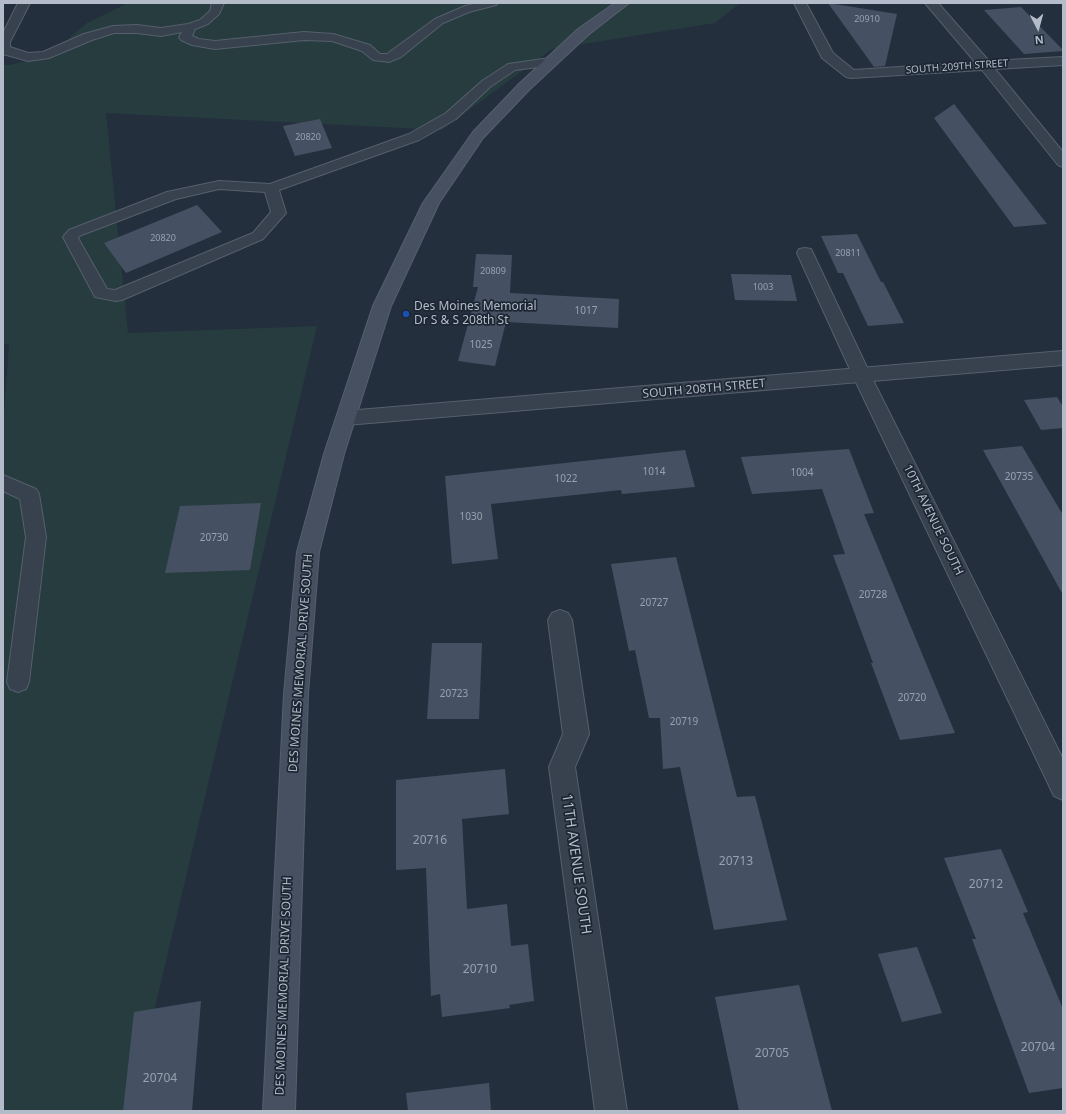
<!DOCTYPE html>
<html>
<head>
<meta charset="utf-8">
<style>
  body { margin:0 }
  #map { position:relative; width:1066px; height:1114px; overflow:hidden; background:#242f3e; font-family:"Noto Sans",sans-serif }
  canvas { display:block }
  .frame { position:absolute; inset:0; border:4px solid #b4bcc9; pointer-events:none }
  .north { position:absolute; left:1018px; top:8px; width:40px; height:40px; -webkit-text-stroke:3px #1d2633; paint-order:stroke; rotate:174deg; font-size:11px; font-weight:700; line-height:16px; text-align:center; color:#b4bcc9 }
  .north::after { content:''; display:block; margin:auto; width:14px; height:18px; background:#b4bcc9; clip-path:polygon(50% 0,100% 100%,50% 72%,0 100%) }
</style>
</head>
<body>
<div id="map">
<canvas width="1066" height="1114"></canvas>
<div class="frame"></div>
<div class="north">N</div>
</div>
<script>
const ctx = document.querySelector('canvas').getContext('2d');
ctx.lineJoin = 'round';
function fill(path, color) { ctx.fillStyle = color; ctx.fill(path, 'evenodd'); }
const toPath = rows => new Path2D(rows.map(r => 'M' + r).join(''));
function trace(path, color, width, dash) { ctx.strokeStyle = color; ctx.lineWidth = width; ctx.lineCap = dash ? 'butt' : 'round'; ctx.setLineDash(dash || []); ctx.stroke(path); }
function drawText(font, color, halo, rows, align = 'center') {
  ctx.font = font + ' "Noto Sans",sans-serif'; ctx.lineWidth = 3.5; ctx.setLineDash([]); ctx.textBaseline = 'middle'; ctx.strokeStyle = halo; ctx.fillStyle = color; for (const [text, x, y, turn = 0] of rows) {
    ctx.save(); ctx.translate(x, y); ctx.rotate((+turn || 0) * Math.PI / 180); ctx.textAlign = isNaN(turn) ? turn : align; if (halo) ctx.strokeText(text, 0, 0); ctx.fillText(text, 0, 0); ctx.restore();
  }
}
const green = toPath([
  [128,3,740,3,715,23,552,49,442,130,106,113,128,333,317,326,131,1108,117,1111,3,1111,3,428,9,344,3,344,3,65,10,65,49,55,87,23]
]);
const building = toPath([
  [828,3,897,14,885,66,874,67],
  [1021,7,1063,50,1063,51,1024,54,984,10],
  [954,104,1047,224,1014,227,934,118],
  [320,119,332,148,295,156,283,126],
  [197,205,222,232,126,273,104,243],
  [857,234,881,282,883,282,904,323,868,326,843,273,838,273,821,236],
  [476,254,512,255,510,293,619,299,618,328,506,322,495,366,458,361,478,287,473,287],
  [731,274,791,275,797,301,735,300],
  [1057,397,1063,407,1063,428,1041,430,1024,400],
  [1022,446,1063,515,1063,595,983,450],
  [849,449,874,513,864,514,955,733,900,740,871,663,873,663,833,555,845,554,822,489,752,494,741,457],
  [685,450,695,487,622,494,621,490,491,504,498,559,452,564,445,476],
  [261,503,250,570,165,573,180,506],
  [676,557,737,797,755,796,787,920,714,930,680,767,663,769,660,718,649,718,635,650,629,651,611,564],
  [432,643,482,643,479,719,427,719],
  [505,769,509,814,462,819,467,909,507,904,511,946,528,944,534,1001,509,1005,510,1008,442,1017,440,994,431,996,426,868,396,870,396,780],
  [1001,849,1028,912,1023,913,1063,1009,1063,1088,1029,1093,972,939,976,939,944,858],
  [917,947,942,1013,902,1022,878,954],
  [799,985,832,1111,739,1111,715,997],
  [201,1001,192,1111,123,1111,134,1012],
  [489,1083,491,1111,408,1111,406,1093]
]);
const service = toPath([
  [18,3,30,3,10,42,10,47,28,53,43,52,84,34,113,26,137,25,161,28,188,24,200,20,210,11,212,3,224,3,219,14,208,24,195,29,192,36,199,39,215,41,304,32,333,34,370,45,380,54,387,54,435,19,465,6,477,3,498,3,496,5,469,12,443,23,401,57,389,62,373,60,362,51,332,41,304,40,215,49,192,45,181,40,179,37,182,32,161,36,137,33,114,33,92,40,49,58,28,61,3,54,3,33,18,3],
  [550,58,554,59,556,62,554,65,515,70,490,87,456,119,419,140,279,190,286,213,263,239,122,300,116,301,95,297,63,237,69,230,167,192,219,181,270,184,409,134,446,113,482,81,508,64,550,58],
  [219,189,265,192,271,212,253,233,115,290,107,289,78,238,79,236,176,199,219,189],
  [3,475,36,489,39,494,46,537,29,682,26,689,18,692,10,689,7,682,26,537,20,499,3,491,3,475]
]);
const minor = toPath([
  [794,3,806,3,833,53,854,70,975,62,925,3,938,3,989,61,1063,57,1063,65,995,69,1063,152,1063,167,1058,165,982,70,851,78,846,77,822,58,794,3],
  [805,248,811,249,813,253,871,376,1063,759,1063,800,1054,796,853,376,797,253,799,249,805,248],
  [560,610,568,613,572,620,589,734,575,767,627,1111,595,1111,549,767,563,734,548,620,552,613,560,610]
]);
const tertiary = toPath([
  [1063,351,1063,365,346,425,339,423,336,418,339,413,346,411,1063,351]
]);
const secondary = toPath([
  [615,3,629,3,588,35,529,90,483,138,439,203,391,306,344,454,319,552,308,694,295,1111,263,1111,284,694,297,552,324,454,373,306,423,203,473,132,519,84,578,29,615,3]
]);
const markers = [
  [406,314,4,"#1a4fb4"]
];
const farNumbernames = [
  ["20910",867,19],
  ["20820",308,137],
  ["20820",163,238],
  ["20811",848,253],
  ["20809",493,271],
  ["1003",763,287]
];
const farStreetnames = [
  ["SOUTH 209TH STREET",957,67,-4]
];
const numberNames = [
  ["1017",586,311],
  ["1025",481,345],
  ["1014",654,472],
  ["1004",802,473],
  ["20735",1019,477],
  ["1022",566,479],
  ["1030",471,517],
  ["20730",214,538],
  ["20728",873,595],
  ["20727",654,603],
  ["20723",454,694],
  ["20720",912,698],
  ["20719",684,722]
];
const poiNames = [
  ["Des Moines Memorial",414,307],
  ["Dr S & S 208th St",414,321]
];
const streetNames = [
  ["SOUTH 208TH STREET",704,389,-5],
  ["10TH AVENUE SOUTH",933,520,64],
  ["DES MOINES MEMORIAL DRIVE SOUTH",301,663,-86],
  ["DES MOINES MEMORIAL DRIVE SOUTH",284,986,-88]
];
const nearNumbernames = [
  ["20716",430,841],
  ["20713",736,862],
  ["20712",986,885],
  ["20710",480,970],
  ["20704",1038,1048],
  ["20705",772,1054],
  ["20704",160,1079]
];
const nearStreetnames = [
  ["11TH AVENUE SOUTH",576,864,82]
];
fill(green, '#263c3f');
fill(building, '#455162');
trace(service, '#565f6c', 2);
trace(minor, '#565f6c', 2);
trace(tertiary, '#565f6c', 2);
trace(secondary, '#565f6c', 2);
fill(service, '#38414e');
fill(minor, '#38414e');
fill(tertiary, '#38414e');
fill(secondary, '#465061');
for (const [x, y, r, color] of markers) { const dot = new Path2D(); dot.arc(x, y, r, 0, 2 * Math.PI); ctx.fillStyle = color; ctx.fill(dot); trace(dot, '#1d2633', 1.5); }
drawText('9px', '#98a1af', null, farNumbernames);
drawText('10px', '#b4bcc9', '#1d2633', farStreetnames);
drawText('10px', '#98a1af', null, numberNames);
drawText('12px', '#b4bcc9', '#1d2633', poiNames, 'left');
drawText('12px', '#b4bcc9', '#1d2633', streetNames);
drawText('12px', '#98a1af', null, nearNumbernames);
drawText('14px', '#b4bcc9', '#1d2633', nearStreetnames);
</script>
</body>
</html>
